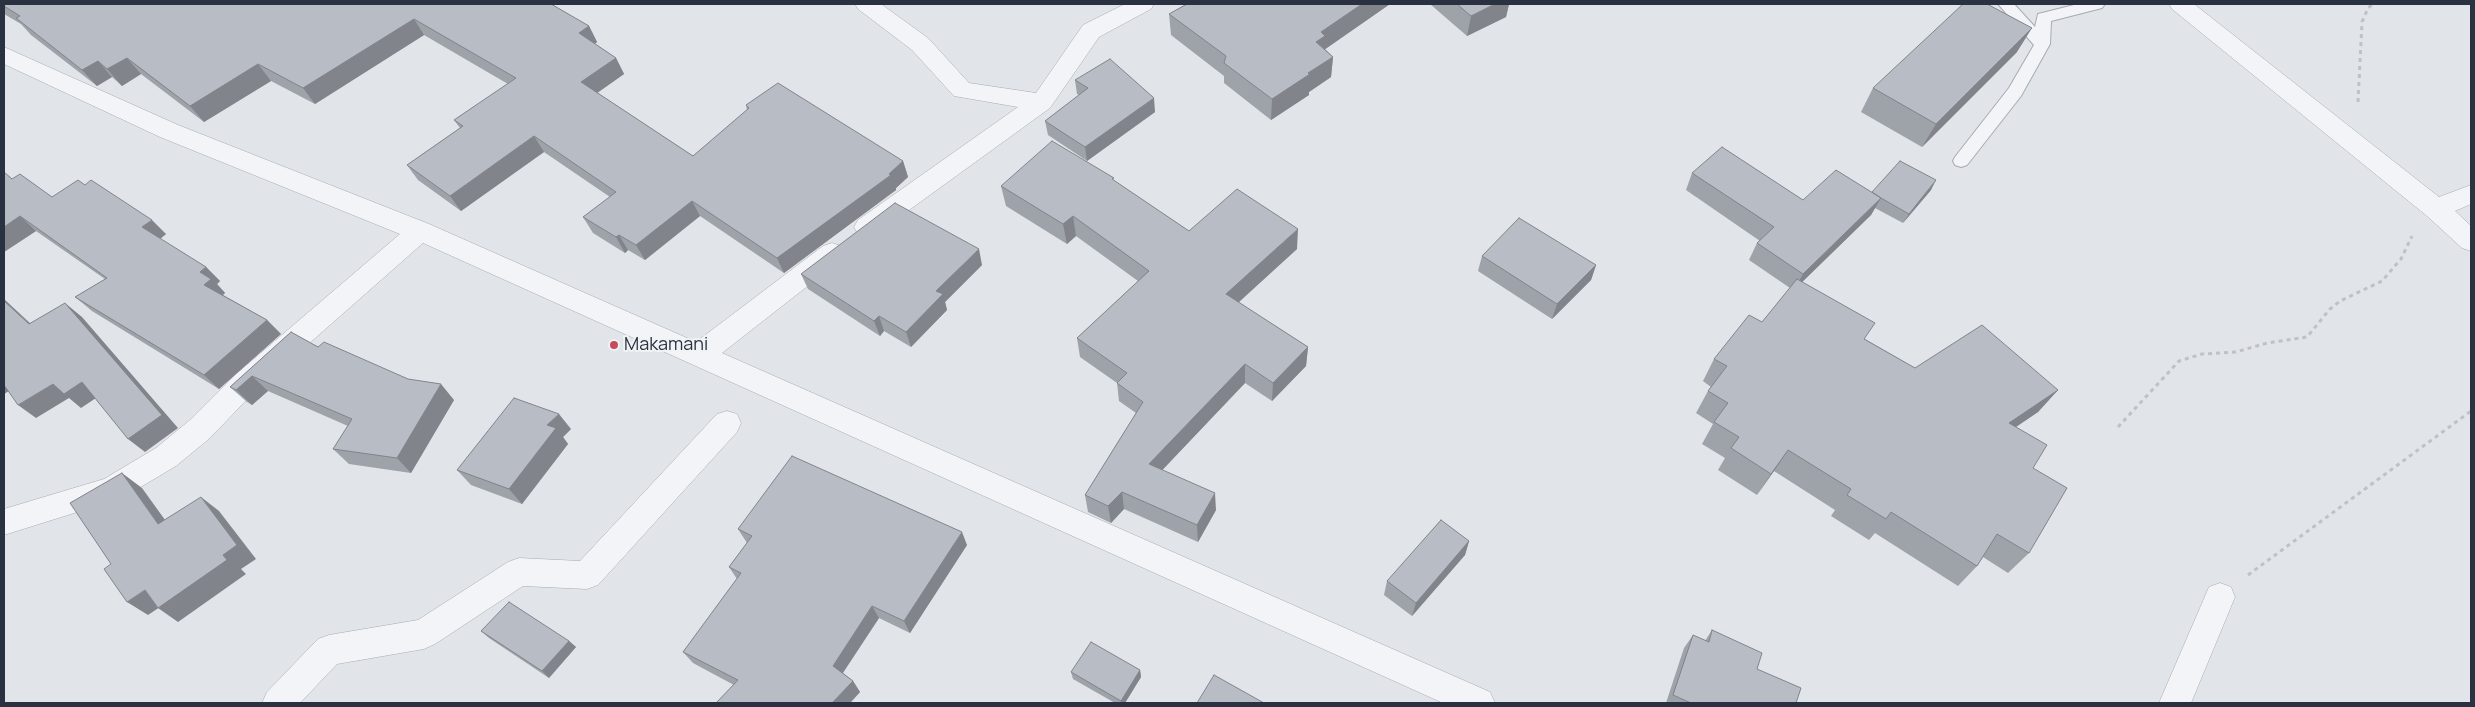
<!DOCTYPE html>
<html>
<head>
<meta charset="utf-8">
<style>
  body { margin:0 }
  #map { position:relative; width:2475px; height:707px; overflow:hidden; background:#e1e4e9; font-family:Manrope,sans-serif }
  canvas { display:block }
  .frame { position:absolute; inset:0; border:5px solid #2a3140; pointer-events:none }
</style>
</head>
<body>
<div id="map">
<canvas width="2475" height="707"></canvas>
<div class="frame"></div>
</div>
<script>
const ctx = document.querySelector('canvas').getContext('2d');
ctx.lineJoin = 'round';
const toPath = rows => new Path2D(rows.map(r => 'M' + r).join(''));
function trace(path, color, width, dash) { ctx.strokeStyle = color; ctx.lineWidth = width; ctx.lineCap = dash ? 'butt' : 'round'; ctx.setLineDash(dash || []); ctx.stroke(path); }
function fill(path, color) { ctx.fillStyle = color; ctx.fill(path, 'evenodd'); }
function drawText(font, color, halo, rows, align = 'center') {
  ctx.font = font + ' Manrope,sans-serif'; ctx.lineWidth = 4; ctx.setLineDash([]); ctx.textBaseline = 'middle'; ctx.strokeStyle = halo; ctx.fillStyle = color; for (const [text, x, y, turn = 0] of rows) {
    ctx.save(); ctx.translate(x, y); ctx.rotate((+turn || 0) * Math.PI / 180); ctx.textAlign = isNaN(turn) ? turn : align; if (halo) ctx.strokeText(text, 0, 0); ctx.fillText(text, 0, 0); ctx.restore();
  }
}
const path = toPath([
  [2358,102,2362,22,2368,8,2373,4],
  [2118,427,2179,361,2202,354,2236,352,2267,343,2307,337,2330,309,2340,301,2382,281,2401,259,2412,236],
  [2248,575,2471,411]
]);
const lane = toPath([
  [1998,4,2014,4,2035,27,2038,14,2078,4,2105,4,2102,8,2051,21,2050,44,2021,96,1967,165,1961,167,1955,165,1953,161,1955,157,2009,88,2034,45,1998,4]
]);
const street = toPath([
  [855,4,881,4,928,38,969,83,1036,93,1083,25,1125,4,1154,4,1151,9,1099,37,1050,108,876,234,867,237,858,234,854,227,858,220,1018,107,954,96,912,50,858,9,855,4],
  [2169,4,2194,4,2439,197,2471,185,2471,204,2455,211,2471,226,2471,251,2462,248,2427,216,2172,9,2169,4],
  [4,47,178,125,429,224,696,342,823,246,832,243,841,246,845,253,841,260,722,353,1490,692,1495,703,1443,703,423,243,254,392,210,438,176,466,122,498,4,535,4,509,104,479,156,448,190,420,234,376,400,234,160,137,4,64,4,47],
  [727,411,737,414,741,423,737,432,598,585,587,589,523,586,435,644,424,649,337,664,300,703,262,703,267,692,318,639,329,635,418,620,508,562,519,558,580,561,717,414,727,411],
  [2220,583,2231,587,2235,597,2191,703,2159,703,2209,587,2220,583]
]);
const wall = toPath([
  [4,4,551,4,589,26,597,42,595,44,616,58,624,74,597,93,693,156,747,110,746,105,903,161,908,177,896,188,896,190,784,273,700,216,645,260,628,250,625,253,593,233,583,217,610,197,544,152,461,211,418,180,407,165,460,128,454,120,508,84,424,35,315,104,271,81,204,122,141,74,122,86,112,77,97,86,31,35,21,24,4,14],
  [1187,4,1390,4,1325,49,1333,57,1331,77,1309,92,1309,95,1271,120,1224,83,1224,76,1171,35,1169,14],
  [1430,4,1509,4,1506,17,1467,36],
  [2017,52,1922,147,1861,112,1873,88],
  [1075,80,1155,112,1087,161,1048,135,1045,121,1079,95,1077,94],
  [4,172,12,179,52,197,85,185,166,234,160,239,206,267,220,281,217,284,225,293,223,295,267,320,281,334,219,389,92,311,75,297,105,279,36,231,4,252],
  [1692,173,1803,200,1872,192,1931,190,1903,223,1875,208,1871,215,1802,282,1865,339,1915,368,2058,390,2038,412,2016,427,2033,468,2029,553,2008,573,1983,557,1977,566,1958,586,1875,533,1869,540,1831,516,1835,510,1774,471,1757,495,1718,470,1725,458,1702,444,1713,424,1696,413,1708,391,1711,387,1703,381,1714,359,1762,322,1790,288,1749,260,1757,243,1760,241,1686,190],
  [1114,181,1189,231,1297,249,1238,302,1308,347,1306,366,1272,401,1245,383,1162,470,1216,510,1198,542,1124,509,1111,523,1088,512,1085,495,1136,413,1119,401,1117,383,1080,357,1077,338,1138,281,1076,236,1067,244,1006,206,1001,186],
  [1482,256,1596,265,1591,280,1552,319,1478,271],
  [982,265,945,302,947,310,911,347,884,331,880,336,808,289,801,274],
  [291,332,318,347,454,400,411,473,349,464,333,449,348,426,268,391,252,405,247,402,230,387],
  [571,429,563,437,568,444,522,504,471,485,457,470],
  [738,529,967,545,910,633,879,618,843,673,853,681,860,692,850,703,716,703,734,685,693,663,683,652,737,579,729,567,747,543],
  [1469,541,1465,555,1412,616,1384,595,1387,581],
  [1712,630,1757,669,1796,703,1666,703,1684,648,1693,635,1705,641],
  [481,631,569,641,576,647,549,678,489,638],
  [1140,670,1141,677,1125,703,1115,703,1073,679,1071,672]
]);
const shadedWall = toPath([
  [1362,4,1390,4,1324,50,1316,42,1321,32],
  [1495,4,1509,4,1506,17,1467,36,1471,16],
  [414,19,424,35,315,104,303,88],
  [589,26,597,42,587,49,579,33],
  [2032,28,2017,52,1922,147,1936,124],
  [1333,57,1331,77,1309,92,1309,95,1271,120,1272,99,1308,73],
  [127,58,141,74,122,86,107,69],
  [616,58,624,74,590,98,581,82],
  [98,61,112,77,97,86,82,70],
  [258,64,271,81,204,122,190,106],
  [1154,98,1155,112,1087,161,1085,147],
  [534,136,544,152,461,211,450,196],
  [903,161,908,177,896,188,896,190,784,273,777,258,889,174],
  [1936,180,1931,190,1903,223,1909,214],
  [1881,198,1871,215,1794,290,1803,274],
  [692,201,700,216,645,260,636,245],
  [20,216,36,231,4,252,4,227],
  [1073,216,1076,236,1067,244,1063,224],
  [152,220,166,234,156,242,142,227],
  [1298,229,1297,249,1226,314,1226,294],
  [619,235,628,250,625,253,616,237],
  [979,249,982,265,945,302,947,310,911,347,906,332,936,291],
  [1596,265,1591,280,1552,319,1557,304],
  [206,267,220,281,217,284,225,293,218,299,204,285,200,272],
  [4,299,46,338,29,324,4,301],
  [65,303,82,317,178,428,145,452,128,439],
  [879,316,884,331,880,336,874,321],
  [267,320,281,334,219,389,204,375],
  [1308,347,1306,366,1272,401,1273,383],
  [1245,364,1245,383,1151,482,1149,464],
  [252,376,268,391,252,405,236,390],
  [4,380,14,388,4,394],
  [82,382,99,396,81,408,69,398,36,418,18,405,53,384],
  [441,384,454,400,411,473,397,458],
  [2058,390,2038,412,1989,445,2009,423],
  [559,414,571,429,563,437,568,444,522,504,509,489,547,425],
  [1788,450,1774,471,1757,495,1771,474],
  [122,473,142,488,178,538,158,524],
  [1122,492,1124,509,1111,523,1108,506],
  [1215,493,1216,510,1198,542,1197,525],
  [201,497,219,511,256,559,241,569,246,574,178,622,158,608,160,607,148,615,127,602,145,590,223,555],
  [962,532,967,545,910,633,904,621],
  [1469,541,1465,555,1412,616,1416,603],
  [872,606,879,618,840,677,833,666],
  [569,641,576,647,549,678,542,671],
  [1140,670,1141,677,1125,703,1121,703,1121,701],
  [853,681,860,692,850,703,832,703]
]);
const building = toPath([
  [4,4,551,4,589,26,579,33,616,58,581,82,693,156,749,108,746,105,778,83,903,161,889,174,891,175,777,258,692,201,636,245,619,235,616,237,583,217,616,192,534,136,450,196,407,165,463,126,454,120,516,78,414,19,303,88,258,64,190,106,127,58,107,69,98,61,82,70,16,18,20,16,4,6,4,4],
  [1187,4,1362,4,1321,32,1325,36,1316,42,1333,57,1308,73,1310,74,1272,99,1224,63,1226,56,1169,14,1187,4],
  [1457,4,1495,4,1471,16,1457,4],
  [1963,4,1987,4,2032,28,1936,124,1873,88,1963,4],
  [1110,59,1154,98,1085,147,1045,121,1088,88,1075,80,1110,59],
  [1052,141,1114,178,1112,179,1189,231,1237,189,1298,229,1226,294,1308,347,1273,383,1245,364,1149,464,1215,493,1197,525,1122,492,1108,506,1085,495,1143,402,1117,383,1127,373,1077,338,1149,271,1073,216,1063,224,1001,186,1052,141],
  [1722,147,1803,200,1836,170,1881,198,1803,274,1757,243,1774,227,1692,173,1722,147],
  [1900,161,1936,180,1909,214,1881,198,1872,192,1900,161],
  [4,172,12,179,20,174,52,197,78,180,85,185,91,180,152,220,142,227,206,267,200,272,211,279,204,285,267,320,204,375,75,297,107,278,20,216,4,227,4,172],
  [895,203,979,249,936,291,943,294,906,332,879,316,874,321,801,274,895,203],
  [1519,218,1596,265,1557,304,1482,256,1519,218],
  [1797,279,1875,323,1864,339,1915,368,1982,325,2058,390,2009,423,2047,445,2033,468,2067,488,2029,553,1997,534,1977,566,1891,512,1886,519,1847,495,1851,489,1788,450,1771,474,1731,448,1739,437,1714,422,1728,403,1708,391,1727,366,1714,359,1749,315,1762,322,1797,279],
  [4,301,29,324,65,303,162,415,128,439,82,382,64,394,53,384,18,405,4,385,4,301],
  [291,332,318,347,324,342,408,379,441,384,397,458,333,449,352,419,252,376,236,390,230,387,291,332],
  [514,398,559,414,547,425,556,428,509,489,457,470,514,398],
  [792,456,962,532,904,621,872,606,833,666,853,681,832,703,716,703,738,680,683,652,741,573,729,567,752,536,738,529,792,456],
  [122,473,158,524,201,497,237,545,223,555,227,560,158,608,145,590,127,602,104,569,111,564,70,503,122,473],
  [1441,520,1469,541,1416,603,1387,581,1441,520],
  [509,602,569,641,542,671,481,631,509,602],
  [1712,630,1762,653,1757,669,1801,688,1796,703,1691,703,1673,695,1693,635,1709,642,1712,630],
  [1091,642,1140,670,1121,701,1071,672,1091,642],
  [1214,675,1264,703,1197,703,1214,675]
]);
const markers = [
  [614,345,5,"#c84b5c"]
];
const poiNames = [
  ["Makamani",624,345]
];
trace(lane, '#a6abb3', 2);
trace(street, '#a6abb3', 1);
trace(path, '#bfc1c7', 3, [4, 4]);
fill(lane, '#f3f4f7');
fill(street, '#f3f4f7');
fill(wall, '#9ea3a9');
fill(shadedWall, '#81848a');
fill(building, '#b8bdc5');
trace(building, '#81848a', 1);
for (const [x, y, r, color] of markers) { const dot = new Path2D(); dot.arc(x, y, r, 0, 2 * Math.PI); ctx.fillStyle = color; ctx.fill(dot); trace(dot, '#f0f3f6', 2); }
drawText('18px', '#2a3140', '#f0f3f6', poiNames, 'left');
</script>
</body>
</html>
